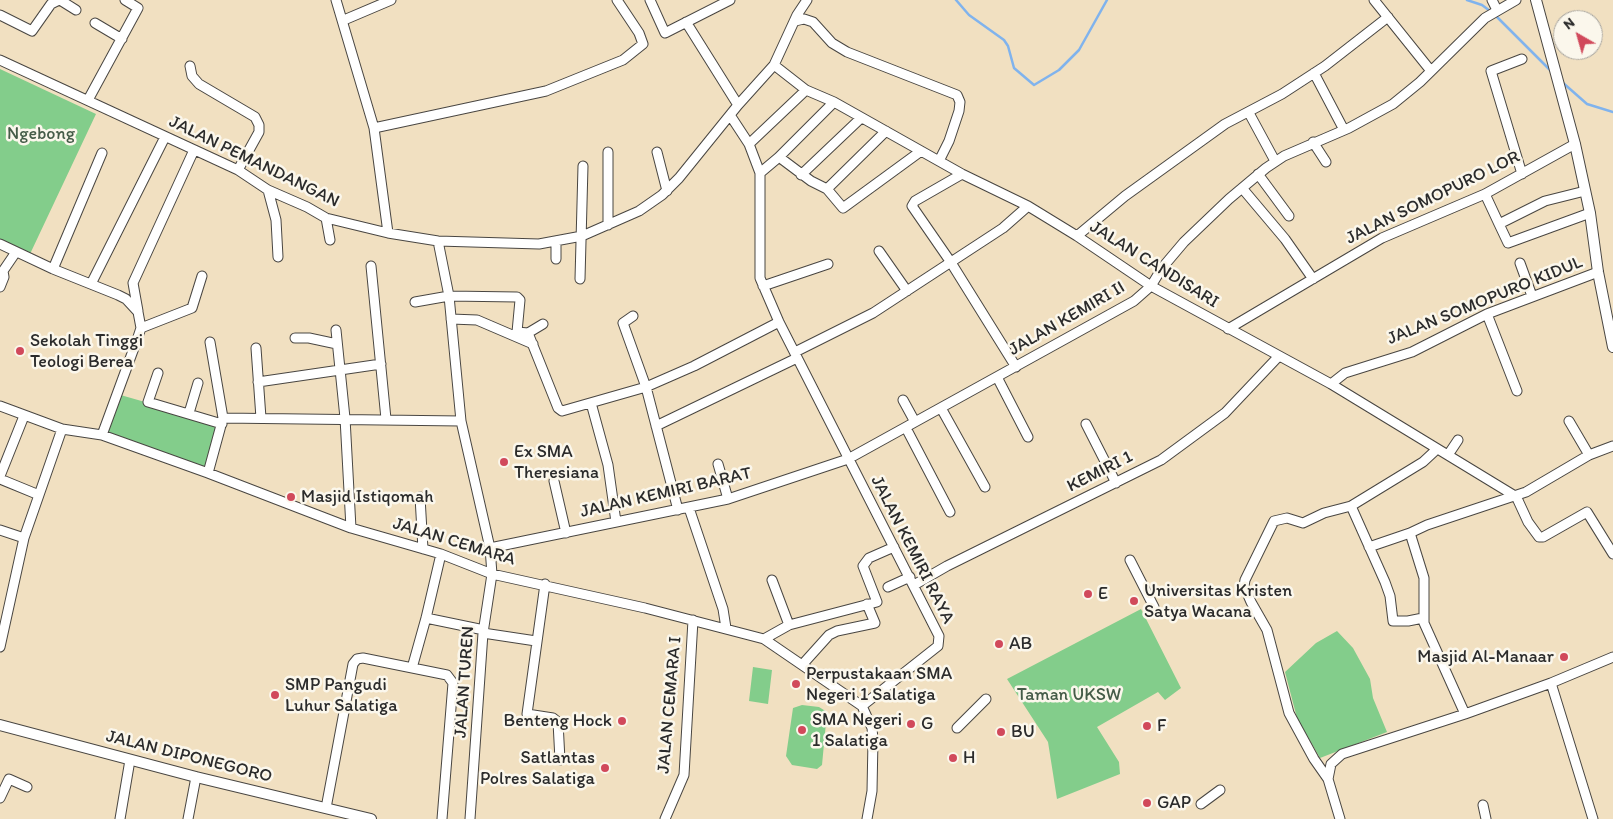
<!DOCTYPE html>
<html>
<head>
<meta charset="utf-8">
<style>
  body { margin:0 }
  #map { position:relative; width:1613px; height:819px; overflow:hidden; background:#f1e0c1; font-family:Itim,sans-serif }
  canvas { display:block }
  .north { position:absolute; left:1553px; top:10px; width:50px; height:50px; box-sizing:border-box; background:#fbf7ec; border:1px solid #a8a59f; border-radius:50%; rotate:322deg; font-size:14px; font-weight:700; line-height:20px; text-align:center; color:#2b2b2b }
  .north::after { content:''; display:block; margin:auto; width:18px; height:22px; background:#d1495b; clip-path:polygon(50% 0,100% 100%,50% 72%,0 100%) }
</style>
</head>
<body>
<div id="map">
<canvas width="1613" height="819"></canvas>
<div class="north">N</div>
</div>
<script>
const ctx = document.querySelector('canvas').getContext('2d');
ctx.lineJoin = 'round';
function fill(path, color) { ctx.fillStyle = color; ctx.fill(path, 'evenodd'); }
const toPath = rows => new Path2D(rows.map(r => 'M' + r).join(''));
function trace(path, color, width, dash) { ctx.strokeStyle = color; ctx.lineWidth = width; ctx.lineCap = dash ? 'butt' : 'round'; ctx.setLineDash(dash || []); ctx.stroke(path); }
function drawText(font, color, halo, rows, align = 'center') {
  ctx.font = font + ' Itim,sans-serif'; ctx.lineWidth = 5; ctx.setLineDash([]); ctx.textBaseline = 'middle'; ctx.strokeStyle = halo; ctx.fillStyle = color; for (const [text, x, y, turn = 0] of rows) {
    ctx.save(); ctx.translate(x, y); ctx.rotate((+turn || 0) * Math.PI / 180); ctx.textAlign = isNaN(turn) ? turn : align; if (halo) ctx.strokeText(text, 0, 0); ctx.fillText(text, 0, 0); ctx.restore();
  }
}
const green = toPath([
  [0,69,96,114,30,254,0,240],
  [117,394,222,424,208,473,102,435],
  [1141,609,1181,688,1165,700,1158,692,1097,727,1119,762,1120,774,1057,799,1048,742,1007,679],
  [1337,631,1353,648,1370,679,1373,698,1387,732,1320,758,1297,718,1285,672,1316,643],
  [753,667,772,670,768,704,749,701],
  [802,705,819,707,827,712,822,765,817,769,792,765,786,756,793,708]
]);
const stream = toPath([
  [956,0,969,15,1004,40,1008,46,1014,68,1034,85,1059,70,1079,50,1107,0],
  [1467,0,1482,5,1490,11],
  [1495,15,1551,71],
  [1562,82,1587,104,1613,112]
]);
const minor = toPath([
  [60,0,76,10],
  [336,0,374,128,388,233],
  [650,0,665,33,730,0],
  [1374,0,1431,71],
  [1492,0,1497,10],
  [0,15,32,31,51,4,59,0],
  [344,20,391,0],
  [795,21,804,19,813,22,832,43,847,52,957,95,960,102,959,111,949,141,939,161],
  [686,22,738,105],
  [95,23,122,39],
  [1522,59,1491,71,1522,174],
  [0,60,238,170,268,190,307,207,326,218,388,233,438,241,539,244,582,236,639,211,662,195,679,178,738,105,774,65,797,15,807,0],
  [774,65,806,90,834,102,962,174,1028,206,1077,236,1151,286,1331,384,1515,496],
  [190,66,192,76,199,84,255,117,259,125,259,132,238,170],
  [1314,73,1344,130],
  [88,100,138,8,125,0],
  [1249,113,1275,161],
  [730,115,749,144,760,173,760,278,779,322,939,636,938,646,862,706],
  [374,128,546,91,623,60,643,44,639,33,617,0],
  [1313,142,1326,162],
  [749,144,806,90],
  [608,152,608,225],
  [657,152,667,191],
  [779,157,834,102],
  [760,173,779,157,811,181,827,189,843,208,921,151],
  [962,174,915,201,912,206,950,261,1016,367],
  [1258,174,1289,216],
  [801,175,861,118],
  [1242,188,1285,239,1313,279],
  [827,189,886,131],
  [268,190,276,220,278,257],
  [1585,191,1545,201,1499,224,1508,243,1590,213],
  [1485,194,1499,224],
  [326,218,330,240],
  [1077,236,1125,196,1225,124,1282,94,1325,66,1388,17],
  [438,241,449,296,461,421,490,548,492,574,483,633,470,819],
  [556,242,556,259],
  [0,244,53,269,118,295,126,299,138,312,141,328,138,337,102,435],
  [879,251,907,291],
  [1520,263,1532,296],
  [371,266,386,419],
  [53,269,102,153],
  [3,271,16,252],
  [580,279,583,166],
  [91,284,165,137],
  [763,286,828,264],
  [0,287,4,277,3,271],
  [415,302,449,296,517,297,520,300,517,332,528,333,558,408,562,411,646,387,694,366,779,322],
  [138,311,133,283,194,150],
  [1487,314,1517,391],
  [633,316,623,323,646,387,678,510],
  [451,319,477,320,533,344],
  [141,328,192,308,202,276],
  [1228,329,1382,238,1485,194,1575,144],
  [336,330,345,418,351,528],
  [528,333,543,324],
  [295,338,309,338,337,344],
  [256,348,261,418],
  [795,352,873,313,1003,228,1028,206],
  [158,373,148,402,222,424],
  [997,377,1028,437],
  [258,382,381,364],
  [1331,384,1345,373,1412,352,1487,314,1598,272],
  [903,400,915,422],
  [591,403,608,465,616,522],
  [0,406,62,429,102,435,208,473,351,528,441,554,492,574,645,608,764,639,862,706,872,728,873,740,872,791,867,819],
  [941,408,985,487],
  [189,413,198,383],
  [223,418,461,421],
  [1569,421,1589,455],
  [1086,424,1116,483],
  [656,426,797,358],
  [906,428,950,512],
  [1448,455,1458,440],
  [718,464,728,499],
  [208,473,223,418,210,342],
  [0,476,24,416],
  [0,479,39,495],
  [554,481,566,533],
  [1516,496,1528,522,1539,537,1543,537,1587,512,1613,554],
  [420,497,423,549],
  [689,508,723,609,726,628],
  [0,530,24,538],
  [1369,547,1410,533],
  [490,548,728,499,848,459,1134,301,1151,286,1162,268,1184,242,1229,199,1266,168,1284,156,1349,128,1393,104,1420,82,1485,18,1516,0],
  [1130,560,1154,607],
  [772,580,789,625],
  [545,584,527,714,553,718,558,722,560,760],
  [914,585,947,566,1161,460,1225,413,1278,357],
  [888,587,910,577],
  [426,618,484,630],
  [1423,618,1408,621,1393,621,1390,596,1385,582,1351,506,1423,462,1437,449],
  [483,633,536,641],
  [764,639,789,625,877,602,863,566,869,558,894,547],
  [0,647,24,538,62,429],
  [802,665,829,635,837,631,875,623,867,604],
  [412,668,426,618,441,554],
  [1551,683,1593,819],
  [1465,714,1424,623,1424,578,1410,533,1427,525,1526,492,1589,455,1613,446],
  [957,728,986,699],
  [1328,779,1314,759,1289,713,1267,630,1251,602,1244,586,1245,580,1274,521,1287,518,1303,523,1324,513,1351,506],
  [0,798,9,779,27,787],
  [1201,804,1220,790],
  [1483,805,1486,819],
  [326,808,353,664,357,659,363,658,447,675,453,683,442,819],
  [120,819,130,760],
  [188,819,196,777],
  [665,819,684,775,693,620],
  [1340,819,1328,779,1331,764,1342,754,1465,714,1551,683,1613,657]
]);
const major = toPath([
  [1536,0,1575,144,1590,213,1598,272,1613,347],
  [0,725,196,777,371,819]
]);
const markers = [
  [20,351,5,"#d1495b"],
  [504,462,5,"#d1495b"],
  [291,497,5,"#d1495b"],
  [1088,594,5,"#d1495b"],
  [1134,601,5,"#d1495b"],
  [999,644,5,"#d1495b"],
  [1564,657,5,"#d1495b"],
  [796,684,5,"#d1495b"],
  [275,695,5,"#d1495b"],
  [622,721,5,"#d1495b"],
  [911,724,5,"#d1495b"],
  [1147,726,5,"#d1495b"],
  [802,730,5,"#d1495b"],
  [1001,732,5,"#d1495b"],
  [953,758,5,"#d1495b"],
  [605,768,5,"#d1495b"],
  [1147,803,5,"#d1495b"]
];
const parkNames = [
  ["Ngebong",41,134],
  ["Taman UKSW",1069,695]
];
const streetNames = [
  ["JALAN PEMANDANGAN",254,162,26],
  ["JALAN SOMOPURO LOR",1433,198,-26],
  ["JALAN CANDISARI",1154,265,32],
  ["JALAN SOMOPURO KIDUL",1485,301,-22],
  ["JALAN KEMIRI II",1067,319,-30],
  ["KEMIRI 1",1100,472,-27],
  ["JALAN KEMIRI BARAT",666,493,-13],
  ["JALAN CEMARA",454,542,17],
  ["JALAN KEMIRI RAYA",912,550,63],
  ["JALAN TUREN",465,682,-86],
  ["JALAN CEMARA I",670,705,-85],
  ["JALAN DIPONEGORO",189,757,14]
];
const poiNames = [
  ["Sekolah Tinggi",30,341],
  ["Teologi Berea",30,362],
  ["Ex SMA",514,452],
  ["Theresiana",514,473],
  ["Masjid Istiqomah",301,497],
  ["Universitas Kristen",1144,591],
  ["Satya Wacana",1144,612],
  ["E",1098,594],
  ["AB",1009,644],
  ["Masjid Al-Manaar",1554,657,"right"],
  ["Perpustakaan SMA",806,674],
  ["Negeri 1 Salatiga",806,695],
  ["SMP Pangudi",285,685],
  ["Luhur Salatiga",285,706],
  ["SMA Negeri",812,720],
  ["1 Salatiga",812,741],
  ["Benteng Hock",612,721,"right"],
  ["G",921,724],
  ["F",1157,726],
  ["BU",1011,732],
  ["Satlantas",595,758,"right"],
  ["Polres Salatiga",595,779,"right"],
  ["H",963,758],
  ["GAP",1157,803]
];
fill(green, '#83cd8b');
trace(stream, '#80b3ed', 2.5);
trace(minor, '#494642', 11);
trace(major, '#494642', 12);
trace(minor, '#fff', 9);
trace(major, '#fff', 10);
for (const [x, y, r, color] of markers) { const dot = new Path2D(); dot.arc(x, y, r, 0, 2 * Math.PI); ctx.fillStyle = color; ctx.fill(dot); trace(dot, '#fbf7ec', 2); }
drawText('18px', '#455c48', '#fbf7ec', parkNames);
drawText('18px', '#2b2b2b', '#fbf7ec', streetNames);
drawText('18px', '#2b2b2b', '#fbf7ec', poiNames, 'left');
</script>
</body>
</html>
